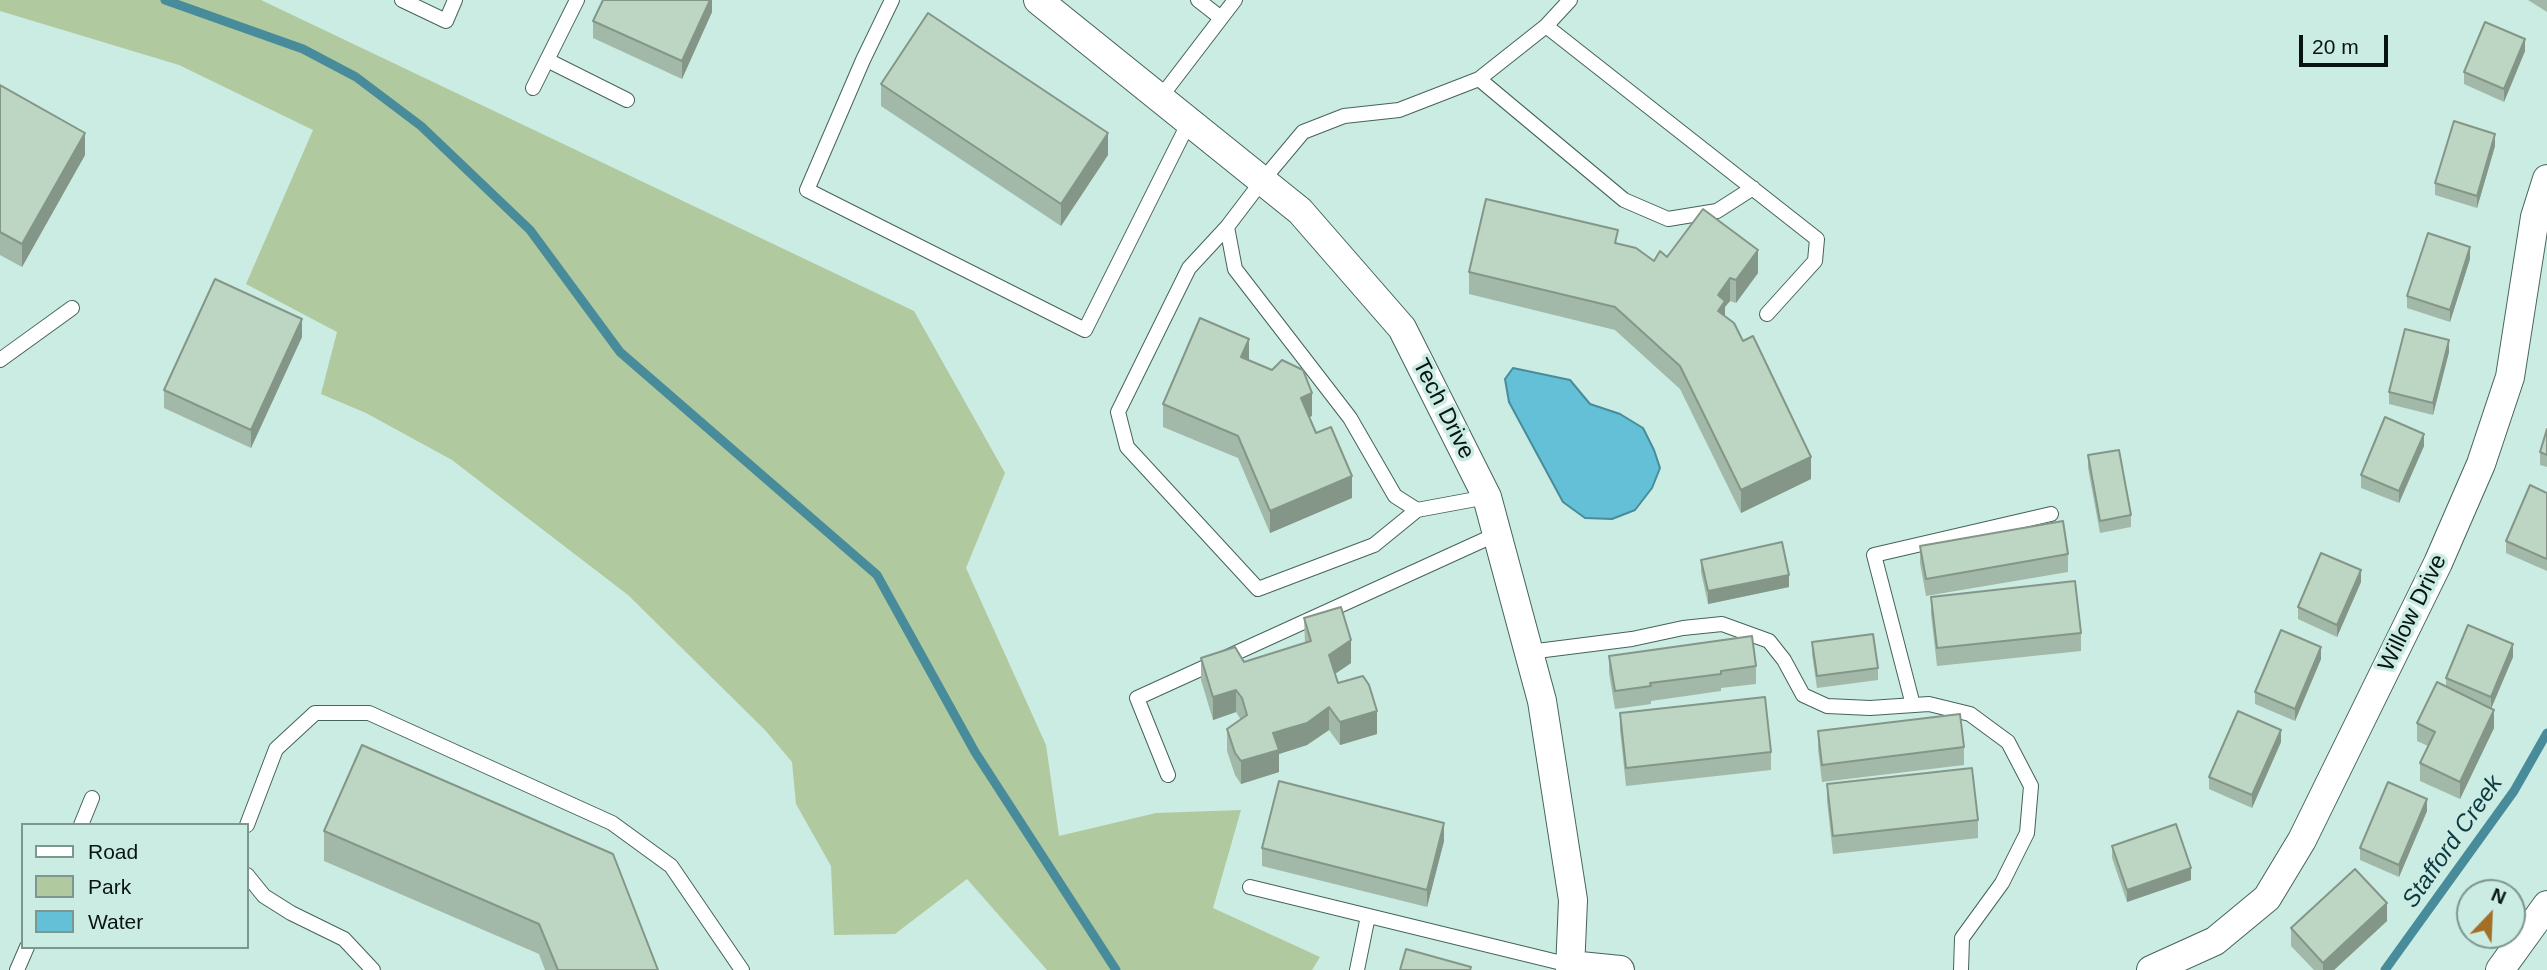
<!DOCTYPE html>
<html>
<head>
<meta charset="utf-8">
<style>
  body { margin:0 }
  #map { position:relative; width:2547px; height:970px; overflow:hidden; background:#cbece2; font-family:Arial,sans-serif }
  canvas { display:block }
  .legend { position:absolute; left:21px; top:823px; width:228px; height:126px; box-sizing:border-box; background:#cbece2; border:2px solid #7d968e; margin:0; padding:9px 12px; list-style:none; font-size:21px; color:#081411 }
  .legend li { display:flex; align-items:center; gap:14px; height:35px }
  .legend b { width:35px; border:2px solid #7d968e }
  .north { position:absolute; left:2456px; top:879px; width:70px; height:70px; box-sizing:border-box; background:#cbece2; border:2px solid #7d968e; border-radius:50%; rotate:23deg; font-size:19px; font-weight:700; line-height:28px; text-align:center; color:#081411 }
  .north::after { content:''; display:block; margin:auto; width:24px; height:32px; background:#a36f27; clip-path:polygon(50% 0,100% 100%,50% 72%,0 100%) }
  .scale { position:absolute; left:2299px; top:35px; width:89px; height:32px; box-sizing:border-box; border:4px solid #081411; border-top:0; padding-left:9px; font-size:21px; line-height:24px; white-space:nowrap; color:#081411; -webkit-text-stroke:5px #cbece2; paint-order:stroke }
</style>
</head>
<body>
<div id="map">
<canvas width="2547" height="970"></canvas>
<ul class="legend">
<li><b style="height:9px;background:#fff"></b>Road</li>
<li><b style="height:19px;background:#b0c99f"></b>Park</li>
<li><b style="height:19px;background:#63c0d6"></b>Water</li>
</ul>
<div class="north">N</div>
<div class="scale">20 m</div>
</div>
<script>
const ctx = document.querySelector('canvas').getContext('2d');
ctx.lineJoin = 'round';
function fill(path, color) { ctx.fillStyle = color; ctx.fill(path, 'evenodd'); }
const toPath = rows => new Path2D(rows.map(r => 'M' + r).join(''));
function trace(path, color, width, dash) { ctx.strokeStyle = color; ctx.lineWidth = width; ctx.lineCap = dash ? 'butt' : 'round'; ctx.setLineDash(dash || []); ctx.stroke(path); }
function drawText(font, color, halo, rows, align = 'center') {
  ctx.font = font + ' Arial,sans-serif'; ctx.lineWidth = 7; ctx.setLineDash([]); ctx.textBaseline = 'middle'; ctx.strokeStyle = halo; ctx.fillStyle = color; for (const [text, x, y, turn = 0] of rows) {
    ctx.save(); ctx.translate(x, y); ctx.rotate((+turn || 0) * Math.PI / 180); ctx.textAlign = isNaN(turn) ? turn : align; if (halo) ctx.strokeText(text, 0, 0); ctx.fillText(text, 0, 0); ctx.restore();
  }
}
const green = toPath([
  [0,0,261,0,914,311,1005,473,966,568,1046,745,1059,836,1156,813,1241,810,1213,908,1320,957,1312,970,1047,970,967,879,895,934,834,935,831,866,796,804,792,762,765,730,628,595,452,460,366,413,321,394,337,332,246,284,313,130,179,65,0,11]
]);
const water = toPath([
  [1513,368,1570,380,1590,404,1620,414,1643,428,1654,450,1660,468,1652,488,1635,510,1612,519,1585,518,1563,502,1509,402,1505,379,1513,368]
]);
const stream = toPath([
  [165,0,303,49,356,77,421,126,530,230,620,352,877,575,975,752,1116,970],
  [2385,970,2514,791,2547,733]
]);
const service = toPath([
  [402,0,446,21,455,0],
  [892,0,863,60,807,190,1085,330,1189,122],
  [1198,0,1221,18],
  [1546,26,1817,239,1815,261,1767,314],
  [547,60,627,100],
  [1479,79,1624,200,1668,219,1717,211,1753,188],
  [533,88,577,0],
  [1160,98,1235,0],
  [1227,227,1235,269,1350,418,1395,496,1417,510,1487,497],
  [0,360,72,308],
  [1417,510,1374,545,1258,589,1127,447,1118,412,1189,268,1227,227,1262,181,1303,132,1344,116,1399,110,1479,79,1546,26,1570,0],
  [1529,652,1632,639,1683,628,1722,624,1769,641,1784,660,1803,695,1827,706,1870,708,1929,704,1970,714,2008,742,2031,786,2027,833,2002,883,1962,938,1961,970],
  [1913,705,1874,555,2051,514],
  [1168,775,1137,698,1497,534],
  [81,825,92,798],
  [247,825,276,749,315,713,369,713,612,823,671,866,742,970],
  [247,875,264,896,291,913,344,939,373,970],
  [1250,887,1570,965],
  [17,970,27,947],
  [1357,970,1368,916]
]);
const minor = toPath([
  [1038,0,1300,211,1402,328,1487,497,1542,701,1573,900,1570,970],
  [1570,965,1620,970],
  [2151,970,2215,941,2267,898,2302,840,2438,563,2481,464,2510,377,2535,217,2547,179],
  [2500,970,2547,905]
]);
const wall = toPath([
  [712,0,712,12,682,79,593,38,593,21],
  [2528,0,2547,0,2547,12],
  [2525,51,2504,102,2464,84,2464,72],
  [881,84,1108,155,1061,226,881,106],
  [0,85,85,155,22,267,0,255],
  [2495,146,2477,208,2435,195,2435,183],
  [1618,243,1654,261,1667,257,1758,273,1736,303,1730,301,1725,307,1725,316,1811,479,1741,513,1680,389,1615,330,1469,294,1469,272],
  [2470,259,2450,322,2407,308,2407,296],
  [302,337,251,448,164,408,164,390],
  [2449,352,2433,415,2389,404,2389,392],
  [1249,360,1312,416,1309,417,1316,433,1352,498,1270,533,1238,458,1163,427,1163,404],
  [2547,429,2547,467,2540,465,2540,452],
  [2424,446,2399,503,2361,488,2361,475],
  [2088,455,2131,515,2131,527,2100,533,2088,468],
  [2547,493,2547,571,2506,553,2506,541],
  [1920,546,2068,554,2068,572,1926,596,1920,563],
  [1701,560,1789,587,1708,604,1701,572],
  [2361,582,2337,637,2298,619,2298,607],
  [1931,597,2081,633,2081,651,1937,666,1931,614],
  [1304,618,1351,663,1335,674,1338,683,1377,734,1340,745,1329,730,1307,745,1279,754,1279,772,1241,784,1235,775,1227,751,1227,729,1241,720,1236,712,1213,720,1201,680,1201,658,1244,662,1305,643],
  [1812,642,1878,668,1878,680,1817,688,1812,654],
  [1609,656,1756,666,1756,684,1721,688,1721,691,1651,701,1651,704,1615,709,1609,673],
  [2513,657,2491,708,2494,728,2460,799,2420,781,2420,763,2428,746,2417,741,2417,723,2446,687,2446,678],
  [2321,659,2295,721,2255,704,2255,692],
  [1620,713,1771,752,1771,770,1626,786,1620,730],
  [1818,731,1964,747,1964,765,1822,782,1818,749],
  [2281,742,2252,808,2209,789,2209,777],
  [1827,784,1978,820,1978,838,1833,854,1827,801],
  [2427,811,2399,877,2360,860,2360,848],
  [324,831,658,970,545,970,539,954,324,861],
  [1444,841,1427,907,1262,866,1262,848],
  [2112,846,2191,880,2127,902,2112,858],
  [2387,921,2334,970,2314,970,2291,946,2291,928]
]);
const shadedWall = toPath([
  [710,0,712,0,712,12,682,79,682,61],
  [2525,39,2525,51,2504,102,2504,89],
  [85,133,85,155,22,267,22,244],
  [1108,133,1108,155,1061,226,1061,204],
  [2495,134,2495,146,2477,208,2477,196],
  [2470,247,2470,259,2450,322,2450,310],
  [1758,250,1758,273,1736,303,1736,280],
  [1730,278,1730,301,1725,307,1725,324,1718,333,1718,295],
  [302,319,302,337,251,448,251,430],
  [1249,339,1249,361,1241,357],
  [2449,340,2449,352,2433,415,2433,403],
  [1312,393,1312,416,1301,421,1301,398],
  [2424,434,2424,446,2399,503,2399,491],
  [1811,457,1811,479,1741,513,1741,490],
  [1352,476,1352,498,1270,533,1270,511],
  [2361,570,2361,582,2337,637,2337,625],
  [1789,575,1789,587,1708,604,1708,591],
  [1351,640,1351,663,1329,678,1329,655],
  [2513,644,2513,657,2491,709,2491,697],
  [2321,647,2321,659,2295,721,2295,709],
  [1236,690,1236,712,1213,720,1213,697],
  [1329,707,1329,730,1307,745,1279,754,1279,772,1241,784,1241,761,1273,733],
  [2494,710,2494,728,2460,799,2460,782],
  [1377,711,1377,734,1340,745,1340,722],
  [2281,730,2281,742,2252,808,2252,795],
  [2427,799,2427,811,2399,877,2399,865],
  [1444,823,1444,841,1427,907,1427,890],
  [2191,868,2191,880,2127,902,2127,890],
  [2387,903,2387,921,2334,970,2323,970,2323,963]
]);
const building = toPath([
  [603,0,710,0,682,61,593,21,603,0],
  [928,13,1108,133,1061,204,881,84,928,13],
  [2485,22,2525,39,2504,89,2464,72,2485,22],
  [0,85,85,133,22,244,0,232,0,85],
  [2454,121,2495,134,2477,196,2435,183,2454,121],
  [1486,199,1618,230,1615,243,1636,248,1654,261,1660,251,1667,257,1703,209,1758,250,1736,280,1730,278,1718,295,1725,301,1718,311,1734,323,1743,341,1753,336,1811,457,1741,490,1680,366,1615,307,1469,272,1486,199],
  [2428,233,2470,247,2450,310,2407,296,2428,233],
  [215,279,302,319,251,430,164,390,215,279],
  [1200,318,1249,339,1241,357,1272,370,1282,360,1303,370,1312,393,1301,398,1316,433,1331,427,1352,476,1270,511,1238,436,1163,404,1200,318],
  [2405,329,2449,340,2433,403,2389,392,2405,329],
  [2385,417,2424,434,2399,491,2361,475,2385,417],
  [2547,429,2547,455,2540,452,2547,429],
  [2119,450,2131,515,2100,521,2088,455,2119,450],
  [2530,485,2547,493,2547,559,2506,541,2530,485],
  [2063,521,2068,554,1926,579,1920,546,2063,521],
  [1782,542,1789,575,1708,591,1701,560,1782,542],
  [2321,553,2361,570,2337,625,2298,607,2321,553],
  [2075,581,2081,633,1937,648,1931,597,2075,581],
  [1341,607,1351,640,1329,655,1338,683,1363,676,1369,685,1377,711,1340,722,1329,707,1307,723,1273,733,1279,750,1241,761,1235,753,1227,729,1247,715,1242,698,1236,690,1213,697,1201,658,1235,647,1244,662,1311,641,1304,618,1341,607],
  [2468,625,2513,644,2491,697,2446,678,2468,625],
  [2281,630,2321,647,2295,709,2255,692,2281,630],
  [1873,634,1878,668,1817,676,1812,642,1873,634],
  [1752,636,1756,666,1721,671,1721,674,1650,683,1651,686,1615,691,1609,656,1752,636],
  [2437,682,2494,710,2460,782,2420,763,2435,732,2417,723,2437,682],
  [1765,697,1771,752,1626,768,1620,713,1765,697],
  [2238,711,2281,730,2252,795,2209,777,2238,711],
  [1960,714,1964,747,1822,765,1818,731,1960,714],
  [362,745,613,854,658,970,558,970,539,924,324,831,362,745],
  [1972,768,1978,820,1833,836,1827,784,1972,768],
  [1279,781,1444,823,1427,890,1262,848,1279,781],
  [2388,782,2427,799,2399,865,2360,848,2388,782],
  [2176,824,2191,868,2127,890,2112,846,2176,824],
  [2355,869,2387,903,2323,963,2291,928,2355,869],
  [1406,949,1471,967,1470,970,1400,970,1406,949]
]);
const streetNames = [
  ["Tech Drive",1443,409,63],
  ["Willow Drive",2413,613,-64]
];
const waterNames = [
  ["Stafford Creek",2453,842,-55]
];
fill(green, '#b0c99f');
fill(water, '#63c0d6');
trace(water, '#488c9b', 2);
trace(stream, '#488c9b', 9);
trace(service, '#45635a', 16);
trace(minor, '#45635a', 30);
trace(service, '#fff', 14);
trace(minor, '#fff', 28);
fill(wall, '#a2b8a8');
fill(shadedWall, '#849688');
fill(building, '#bcd6c3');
trace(building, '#849688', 2);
drawText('23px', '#081411', '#cbece2', streetNames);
drawText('italic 24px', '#0c3942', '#cbece2', waterNames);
</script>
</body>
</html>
